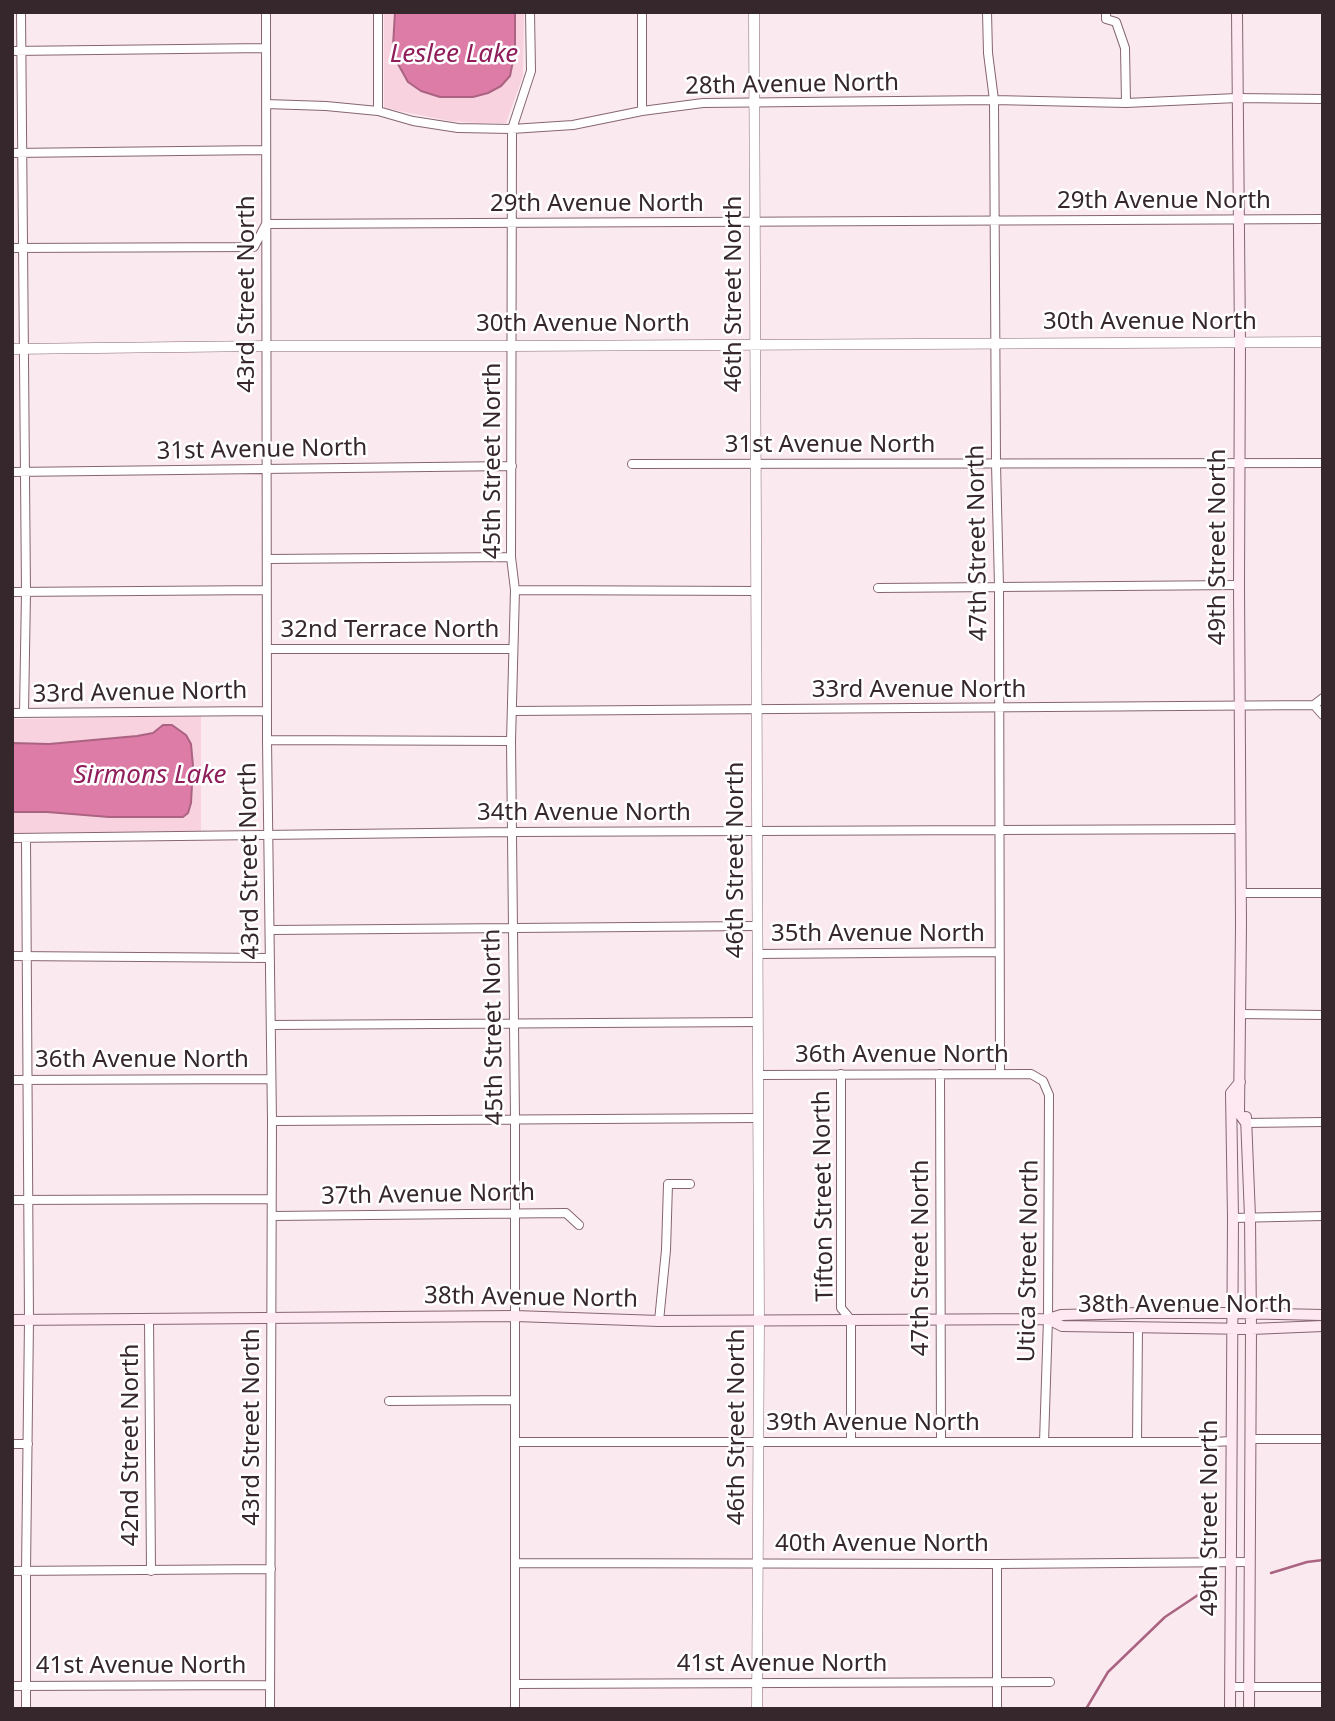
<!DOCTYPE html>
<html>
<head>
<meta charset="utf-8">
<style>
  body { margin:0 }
  #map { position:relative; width:1335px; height:1721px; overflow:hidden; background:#faeaf0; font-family:"Noto Sans",sans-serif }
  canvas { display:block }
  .frame { position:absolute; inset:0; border:14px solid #35272c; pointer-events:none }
</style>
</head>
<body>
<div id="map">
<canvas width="1335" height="1721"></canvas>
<div class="frame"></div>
</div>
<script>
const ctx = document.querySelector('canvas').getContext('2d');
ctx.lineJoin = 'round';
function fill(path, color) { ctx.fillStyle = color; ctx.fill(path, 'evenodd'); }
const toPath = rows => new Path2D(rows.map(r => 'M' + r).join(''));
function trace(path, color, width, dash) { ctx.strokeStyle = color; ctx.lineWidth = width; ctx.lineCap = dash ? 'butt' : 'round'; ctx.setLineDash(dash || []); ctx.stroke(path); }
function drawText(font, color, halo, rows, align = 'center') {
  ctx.font = font + ' "Noto Sans",sans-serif'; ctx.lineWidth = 5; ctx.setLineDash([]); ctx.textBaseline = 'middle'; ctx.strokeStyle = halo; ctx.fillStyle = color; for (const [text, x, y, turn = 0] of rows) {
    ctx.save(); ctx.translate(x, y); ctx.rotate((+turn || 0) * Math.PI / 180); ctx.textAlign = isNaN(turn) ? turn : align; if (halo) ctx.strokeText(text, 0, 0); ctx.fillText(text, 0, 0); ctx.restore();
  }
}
const green = toPath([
  [384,12,395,12,393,46,440,97,460,98,473,97,515,51,515,12,524,12,523,76,506,123,478,123,450,121,384,108],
  [201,716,201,831,12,833,12,812,47,812,109,817,169,818,193,766,191,743,186,735,163,725,153,733,137,736,49,744,19,743,12,743,12,719]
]);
const water = toPath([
  [395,12,515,12,515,51,510,76,501,86,488,93,473,97,440,97,421,91,408,82,398,64,393,46,395,12],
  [163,725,172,725,186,735,191,744,193,766,191,803,188,813,183,817,109,817,47,812,12,812,12,743,49,744,137,736,153,733,163,725]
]);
const stream = toPath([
  [1271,1573,1307,1562,1323,1560],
  [1086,1709,1108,1672,1165,1617,1207,1589]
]);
const minor = toPath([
  [21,12,26,592,24,713],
  [266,12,267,740,272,1121,270,1709],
  [378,12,378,111],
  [642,12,642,111],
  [987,12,988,53,994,100,996,464,999,586,1000,1074],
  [1106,12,1106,19,1116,22,1125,48,1126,103],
  [12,51,266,48],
  [266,104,326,106,378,111,413,121,458,128,512,129,573,125,642,111,703,103,994,100,1126,103,1237,98,1323,99],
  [12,153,266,150],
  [12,248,254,247,266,224,1323,219],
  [632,464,1323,463],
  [12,472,512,466],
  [267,559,511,557],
  [878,588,1239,585],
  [515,590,756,591],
  [12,592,267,590],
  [267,649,513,649],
  [1314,705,1323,715],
  [513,711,1314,705,1323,698],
  [12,713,267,711],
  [267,740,511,741],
  [12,838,512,832,1240,829],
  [26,838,29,1320,26,1572,26,1709],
  [1241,893,1323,893],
  [271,930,757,926],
  [757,954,999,952],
  [12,956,270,958],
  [1240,1014,1323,1015],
  [271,1025,758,1022],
  [841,1074,841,1308,851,1320,851,1442],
  [940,1074,941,1442],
  [758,1075,1031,1074,1043,1081,1049,1095,1048,1319,1044,1442],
  [12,1080,271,1079],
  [272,1121,758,1118],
  [1246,1123,1323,1122],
  [12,1200,271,1199],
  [272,1216,566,1213,579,1225],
  [1233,1218,1323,1216],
  [149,1319,151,1571],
  [659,1321,666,1250,668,1184,690,1184],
  [389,1401,515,1400],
  [1250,1439,1323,1439],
  [515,1442,1214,1442,1232,1441],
  [1137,1442,1138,1327],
  [12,1444,28,1444],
  [515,1563,997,1564,1249,1562],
  [997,1564,997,1709],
  [12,1571,271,1569],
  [515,1684,1050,1682],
  [12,1686,270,1685],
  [1230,1687,1323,1687],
  [515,1709,515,1119,511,741,515,590,511,557,512,129,531,71,530,12]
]);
const tertiary = toPath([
  [754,12,759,1320,757,1709],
  [12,349,266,346,512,346,1323,342]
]);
const secondary = toPath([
  [1237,12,1240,342,1239,585,1241,924,1239,1113,1246,1123],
  [1246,1117,1250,1217,1251,1329,1249,1709],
  [1048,1319,1062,1326,1251,1329,1323,1326],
  [12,1320,515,1316,659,1321,1048,1319,1061,1315,1140,1313,1232,1313,1323,1315],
  [1230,1709,1233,1218,1231,1093,1240,1082]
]);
const streetNames = [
  ["28th Avenue North",792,85,-1],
  ["29th Avenue North",1164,201],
  ["29th Avenue North",597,204],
  ["43rd Street North",247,294,-90],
  ["46th Street North",734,294,-90],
  ["30th Avenue North",1150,322],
  ["30th Avenue North",583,324],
  ["31st Avenue North",830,445],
  ["31st Avenue North",262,450,-1],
  ["45th Street North",493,461,-90],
  ["47th Street North",978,543,-91],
  ["49th Street North",1218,547,-90],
  ["32nd Terrace North",390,630],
  ["33rd Avenue North",919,690],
  ["33rd Avenue North",140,693,-1],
  ["34th Avenue North",584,813],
  ["46th Street North",736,860,-90],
  ["43rd Street North",250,861,-91],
  ["35th Avenue North",878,934],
  ["45th Street North",494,1027,-91],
  ["36th Avenue North",902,1055],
  ["36th Avenue North",142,1060],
  ["37th Avenue North",428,1195,-1],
  ["Tifton Street North",824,1196,-91],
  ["47th Street North",921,1258,-90],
  ["Utica Street North",1029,1261,-89],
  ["38th Avenue North",531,1298,1],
  ["38th Avenue North",1185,1305],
  ["39th Avenue North",873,1423],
  ["43rd Street North",252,1427,-90],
  ["46th Street North",737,1427,-90],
  ["42nd Street North",131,1445,-90],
  ["49th Street North",1210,1518,-90],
  ["40th Avenue North",882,1544],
  ["41st Avenue North",782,1664],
  ["41st Avenue North",141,1666]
];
const waterNames = [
  ["Leslee Lake",454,55],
  ["Sirmons Lake",150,776]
];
fill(green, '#f9d2e0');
fill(water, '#dd7da7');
trace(water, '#ab6382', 2);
trace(stream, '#ab6382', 2.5);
trace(minor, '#866572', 10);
trace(tertiary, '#866572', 11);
trace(secondary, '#866572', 12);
trace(minor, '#fff', 8);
trace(tertiary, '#fff', 10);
trace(secondary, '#fee8f1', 10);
drawText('24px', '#35272c', '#fff', streetNames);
drawText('italic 26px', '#8f1d5a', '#fff', waterNames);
</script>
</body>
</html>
